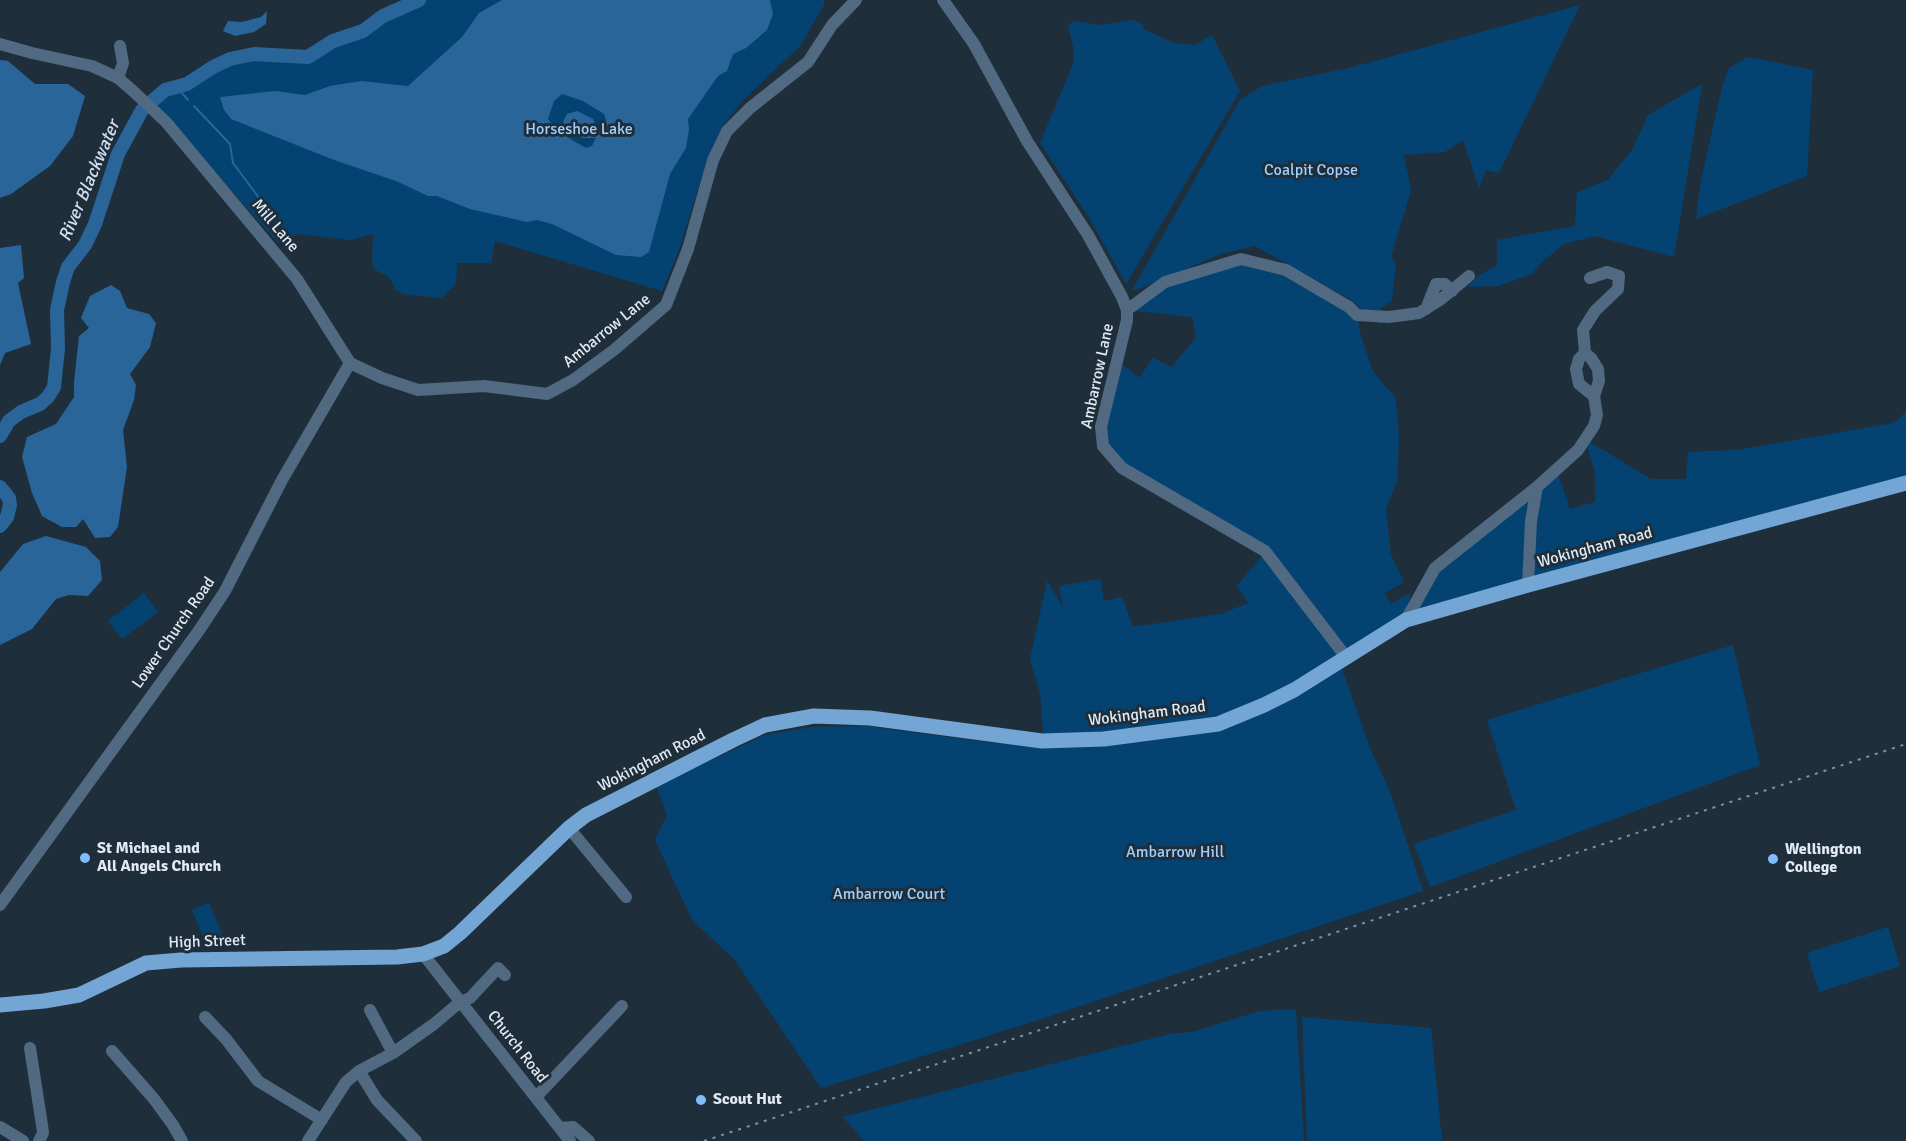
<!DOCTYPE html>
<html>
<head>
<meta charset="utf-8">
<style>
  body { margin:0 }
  canvas { display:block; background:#1f2e3b }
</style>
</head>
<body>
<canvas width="1906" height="1141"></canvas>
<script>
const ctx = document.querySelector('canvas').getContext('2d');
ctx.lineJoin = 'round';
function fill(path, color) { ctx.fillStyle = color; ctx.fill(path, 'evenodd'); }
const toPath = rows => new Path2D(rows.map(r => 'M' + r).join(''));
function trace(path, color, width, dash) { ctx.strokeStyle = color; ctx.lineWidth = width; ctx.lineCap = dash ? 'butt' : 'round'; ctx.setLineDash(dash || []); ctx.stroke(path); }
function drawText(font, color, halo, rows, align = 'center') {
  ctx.font = font + ' Signika,sans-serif'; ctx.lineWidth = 6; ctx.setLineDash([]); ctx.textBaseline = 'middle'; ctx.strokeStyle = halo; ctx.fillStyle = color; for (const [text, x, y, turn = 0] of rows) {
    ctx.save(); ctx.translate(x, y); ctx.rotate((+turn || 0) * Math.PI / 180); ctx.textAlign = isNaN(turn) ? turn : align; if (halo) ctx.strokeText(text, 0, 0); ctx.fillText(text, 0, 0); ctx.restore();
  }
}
const green = toPath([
  [415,0,824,0,824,5,800,46,745,98,722,127,707,159,680,247,662,291,495,241,491,263,457,263,456,284,441,298,403,294,396,290,390,278,374,269,372,259,373,234,351,240,298,234,278,243,150,99,164,88,187,83,212,66,230,57,255,53,307,55,332,40,362,30,382,14],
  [1580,5,1499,173,1486,170,1479,188,1463,140,1445,152,1404,155,1411,190,1391,257,1396,264,1392,300,1380,309,1381,325,1351,300,1255,246,1221,254,1139,289,1132,290,1240,100,1262,86,1349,68],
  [1135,20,1144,26,1143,29,1174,43,1195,45,1212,35,1240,91,1126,284,1090,219,1040,143,1073,64,1074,50,1068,25,1074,21,1099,25],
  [1748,57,1813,70,1807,176,1696,219,1700,185,1722,87,1729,68],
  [1702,84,1674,257,1595,236,1564,244,1541,263,1532,274,1498,286,1468,287,1477,277,1497,265,1497,240,1575,226,1577,192,1608,180,1632,150,1648,115],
  [1241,259,1286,270,1357,315,1360,332,1372,370,1396,399,1399,440,1397,481,1386,509,1391,555,1404,582,1385,593,1390,604,1410,593,1407,618,1435,568,1556,468,1570,509,1595,502,1595,472,1585,439,1651,479,1686,479,1688,452,1736,450,1894,423,1906,412,1906,483,1406,620,1218,724,1042,741,1043,729,1040,693,1030,659,1047,581,1063,607,1059,586,1100,579,1104,601,1122,597,1133,627,1221,614,1248,603,1237,586,1265,552,1122,468,1103,446,1117,360,1139,378,1153,358,1172,367,1196,337,1192,317,1127,310,1165,282],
  [144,593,158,612,122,639,108,621],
  [1733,645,1760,765,1430,887,1414,844,1516,810,1487,720],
  [1342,669,1370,748,1390,792,1423,891,1048,1017,821,1088,735,960,692,920,655,840,667,815,656,786,765,735,812,727,865,726,993,743,1049,745,1219,730,1267,712],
  [209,903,224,939,207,946,192,910],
  [1888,927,1900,966,1819,992,1807,953],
  [1296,1009,1304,1141,864,1141,843,1117,1170,1034,1192,1032,1260,1011],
  [1302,1017,1431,1028,1442,1141,1307,1141]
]);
const water = toPath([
  [502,0,770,0,773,14,767,30,746,48,733,54,727,71,718,76,688,119,689,129,686,148,670,174,649,252,641,257,616,255,552,224,537,220,527,222,470,209,437,196,428,196,396,181,334,160,231,119,224,110,220,97,275,91,305,95,330,86,361,81,408,86,462,37,479,13],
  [562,94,583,101,604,114,606,120,603,130,597,129,593,119,577,111,567,114,563,122,565,126,583,138,596,138,592,146,586,148,577,143,558,131,548,119,554,101],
  [267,11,266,24,254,32,235,36,223,31,228,21,242,22,261,17],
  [0,60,8,61,35,84,68,84,85,96,73,136,50,166,11,194,0,198],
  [21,245,24,278,18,283,31,344,5,353,0,365,0,248],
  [111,285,120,291,127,308,149,314,156,323,150,347,130,374,136,385,134,400,123,430,127,467,118,527,110,537,95,538,83,519,76,527,62,527,42,516,32,493,22,457,27,437,56,424,74,397,74,382,79,336,89,328,81,318,90,296],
  [46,536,86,547,100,561,102,580,88,596,69,595,56,599,32,629,0,645,0,572,23,544]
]);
const stream = toPath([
  [177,87,188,100],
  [194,106,230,144,233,163,271,214]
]);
const river = toPath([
  [0,436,9,421,21,412,40,404,48,397,54,387,58,349,57,310,63,282,68,267,85,245,95,224,118,154,142,110,165,90,187,84,213,67,230,59,254,54,308,57,333,41,363,31,383,16,419,0],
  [0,487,9,498,10,505,7,517,0,526]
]);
const minor = toPath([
  [943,0,974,44,1027,141,1088,235,1122,297,1127,310,1127,320,1101,427,1103,446,1122,468,1265,551,1346,657],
  [0,44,32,53,92,66,118,78,133,91,166,122,297,279,350,363],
  [118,78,123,63,120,46],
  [1426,309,1436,284,1445,284,1452,291],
  [1127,310,1165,282,1241,259,1286,270,1349,307,1357,315,1389,317,1419,313,1440,300,1469,276],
  [1585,353,1583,330,1595,311,1618,289,1619,276,1607,272,1590,278],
  [350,363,382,378,418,390,484,386,547,394,573,380,614,350,666,305,688,249,713,160,727,131,750,108,808,62,832,25,856,0],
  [1528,585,1531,521,1537,487,1578,450,1594,426,1597,415,1594,396,1599,381,1598,369,1591,358,1585,353,1579,359,1576,369,1579,384,1594,396],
  [1406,620,1435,568,1537,487],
  [569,828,626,897],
  [0,905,200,629,225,591,282,480,350,363],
  [423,954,570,1141],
  [370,1010,393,1053],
  [205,1017,226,1039,258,1081,322,1120],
  [30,1048,42,1125,43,1133,39,1141],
  [112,1051,154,1099,173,1125,182,1141],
  [359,1071,377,1100,416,1141],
  [536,1097,622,1006],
  [0,1127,23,1141],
  [560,1128,573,1127,589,1141],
  [308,1141,346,1082,359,1071,393,1053,434,1024,460,1002,470,998,498,968,505,975]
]);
const major = toPath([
  [0,1005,44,1001,79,995,146,963,181,960,397,957,423,954,444,946,460,933,569,828,586,815,733,740,765,725,814,716,870,718,1042,741,1104,739,1218,724,1264,705,1294,690,1406,620,1528,585,1906,483]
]);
const rail = toPath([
  [704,1141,1906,744]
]);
const markers = [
  [85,858,6,"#7ebdf9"],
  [1773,859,6,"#7ebdf9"],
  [701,1100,6,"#7ebdf9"]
];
const parkNames = [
  ["Horseshoe Lake",579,130],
  ["Coalpit Copse",1311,171],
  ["Ambarrow Hill",1175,853],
  ["Ambarrow Court",889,895]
];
const streetNames = [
  ["Mill Lane",275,226,50],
  ["Ambarrow Lane",607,331,-39],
  ["Ambarrow Lane",1098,376,-78],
  ["Wokingham Road",1595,548,-15],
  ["Lower Church Road",174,633,-55],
  ["Wokingham Road",1147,714,-7],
  ["Wokingham Road",652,761,-27],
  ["High Street",207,942,-2],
  ["Church Road",517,1047,52]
];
const poiNames = [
  ["St Michael and",97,849],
  ["All Angels Church",97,867],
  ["Wellington",1785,850],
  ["College",1785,868],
  ["Scout Hut",713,1100]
];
const waterNames = [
  ["River Blackwater",90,181,-67]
];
fill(green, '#044371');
fill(water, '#296599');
trace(stream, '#296599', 2);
trace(river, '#296599', 14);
trace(minor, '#516981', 12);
trace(major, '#73a5d5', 15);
trace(rail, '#84909b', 2, [3, 6]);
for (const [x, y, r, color] of markers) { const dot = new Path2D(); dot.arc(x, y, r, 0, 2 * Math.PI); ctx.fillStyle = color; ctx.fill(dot); trace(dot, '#1f2e3b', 2); }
drawText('16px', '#a0cffc', '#1f2e3b', parkNames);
drawText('16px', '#e1eaf3', '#1f2e3b', streetNames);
drawText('bold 16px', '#e1eaf3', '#1f2e3b', poiNames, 'left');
drawText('italic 18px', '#d1e0f0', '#1f2e3b', waterNames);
</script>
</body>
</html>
